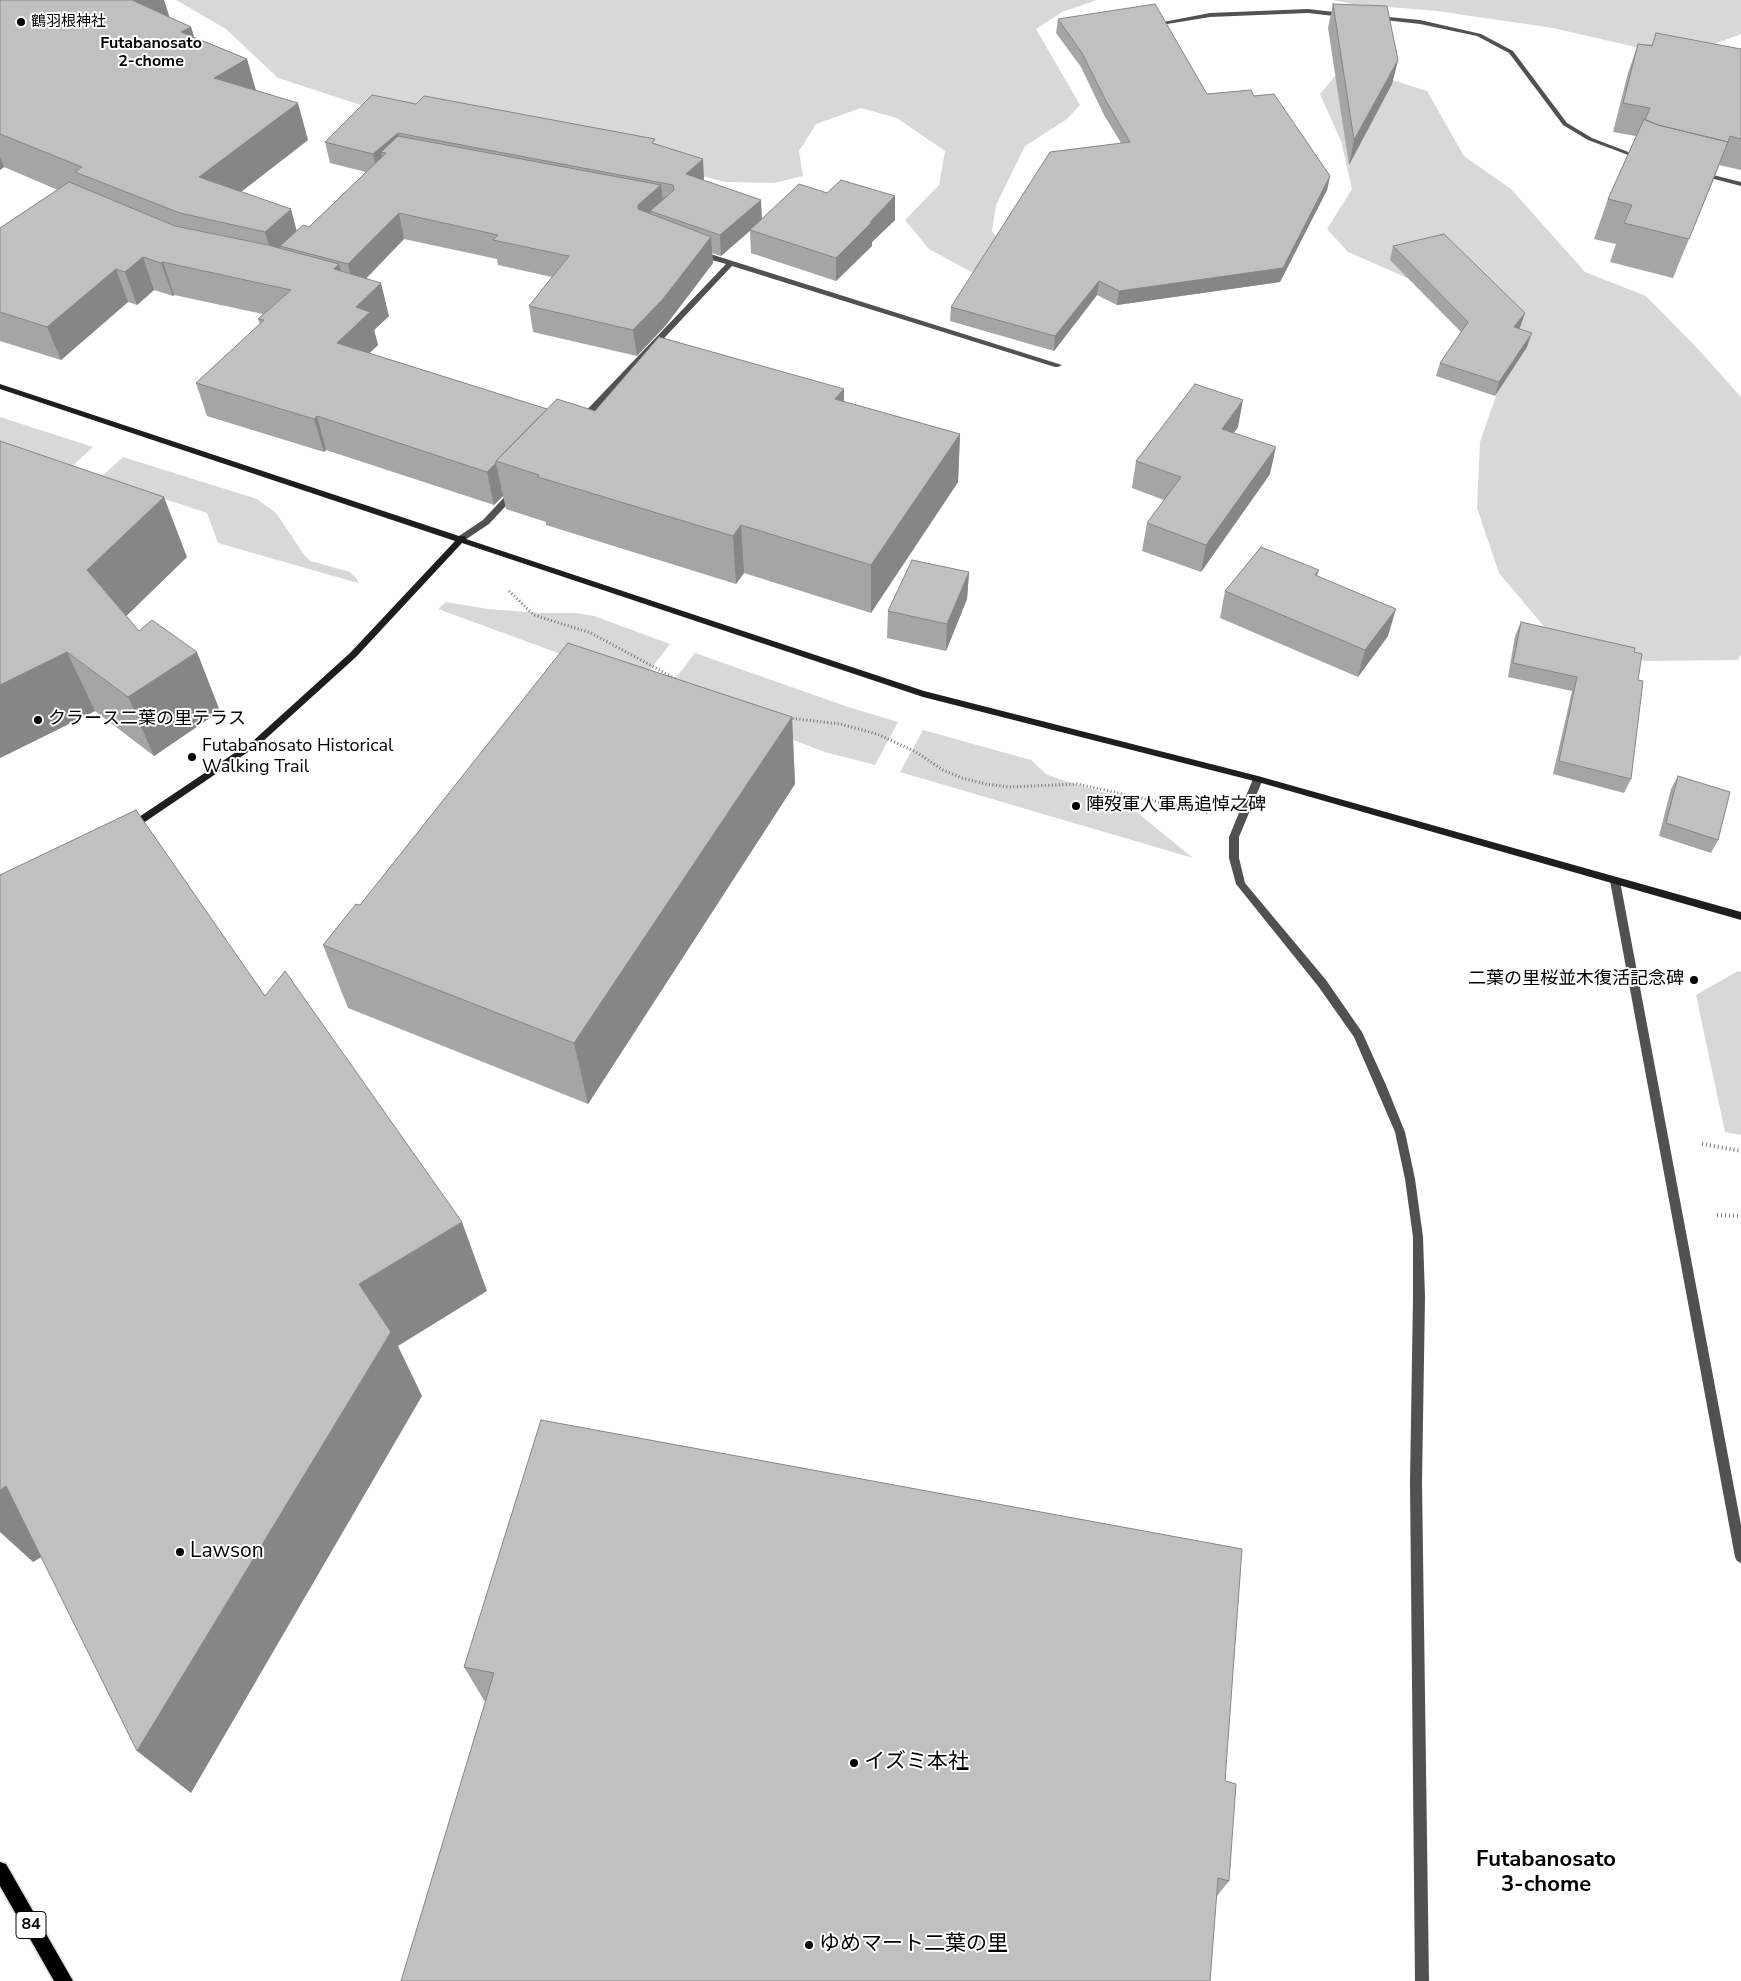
<!DOCTYPE html>
<html>
<head>
<meta charset="utf-8">
<style>
  body { margin:0 }
  canvas { display:block; background:#fff }
</style>
</head>
<body>
<canvas width="1741" height="1981"></canvas>
<script>
const ctx = document.querySelector('canvas').getContext('2d');
ctx.lineJoin = 'round';
function fill(path, color) { ctx.fillStyle = color; ctx.fill(path, 'evenodd'); }
const toPath = rows => new Path2D(rows.map(r => 'M' + r).join(''));
function trace(path, color, width, dash) { ctx.strokeStyle = color; ctx.lineWidth = width; ctx.lineCap = dash ? 'butt' : 'round'; ctx.setLineDash(dash || []); ctx.stroke(path); }
function drawText(font, color, halo, rows, align = 'center') {
  ctx.font = font + ' "Nunito Sans","Noto Sans JP",sans-serif'; ctx.lineWidth = 4; ctx.setLineDash([]); ctx.textBaseline = 'middle'; ctx.strokeStyle = halo; ctx.fillStyle = color; for (const [text, x, y, turn = 0] of rows) {
    ctx.save(); ctx.translate(x, y); ctx.rotate((+turn || 0) * Math.PI / 180); ctx.textAlign = isNaN(turn) ? turn : align; if (halo) ctx.strokeText(text, 0, 0); ctx.fillText(text, 0, 0); ctx.restore();
  }
}
const green = toPath([
  [176,0,1097,0,1062,12,1036,29,1080,105,1067,119,1025,146,996,205,992,231,1021,273,986,280,929,249,905,220,939,185,945,151,897,118,861,108,816,124,799,151,803,176,774,183,725,182,586,145,370,108,278,78,226,29],
  [1333,0,1741,0,1741,34,1706,47,1640,48,1553,28,1437,11,1353,4],
  [1335,76,1386,78,1427,91,1464,156,1511,189,1585,272,1646,296,1699,350,1741,397,1741,654,1738,660,1645,661,1546,629,1499,573,1477,508,1480,442,1514,344,1499,318,1348,252,1327,229,1352,189,1341,141,1320,94],
  [0,417,93,447,70,468,0,445],
  [123,457,257,499,276,513,305,556,311,561,350,572,357,579,358,583,218,543,207,513,100,478],
  [446,602,488,609,541,613,576,613,594,616,670,644,640,683,438,609],
  [695,653,848,707,898,722,875,765,825,752,665,692],
  [923,730,1031,760,1046,774,1059,779,1118,797,1193,858,900,772],
  [1738,971,1741,972,1741,1135,1725,1132,1696,995]
]);
const pathFar1 = toPath([
  [509,591,534,615,591,633,676,679],
  [789,718,840,724,877,734,916,752,943,770,962,778,986,784,1009,787,1077,784,1209,813]
]);
const path = toPath([
  [1702,1144,1741,1151],
  [1717,1215,1741,1216]
]);
const street = toPath([
  [1308,9,1343,13,1346,15,1343,17,1308,13,1210,17,1161,25,1158,23,1210,13,1308,9],
  [1378,16,1420,20,1481,34,1513,51,1567,123,1592,138,1644,158,1639,159,1588,140,1563,125,1509,53,1477,36,1420,24,1376,19,1376,17,1378,16],
  [1701,172,1741,182,1741,186,1699,175,1699,173,1701,172],
  [698,252,704,252,1062,365,1058,367,1055,367,732,266,586,421,580,421,580,417,726,264,698,256,698,252],
  [513,490,517,493,516,495,489,524,465,540,459,540,459,536,483,520,510,491,513,490],
  [1258,776,1263,779,1239,837,1239,858,1245,883,1326,980,1362,1032,1386,1085,1405,1132,1415,1179,1423,1237,1425,1297,1422,1482,1429,1981,1415,1981,1410,1482,1413,1297,1413,1237,1405,1179,1395,1132,1354,1037,1318,986,1236,884,1229,858,1229,837,1253,779,1258,776],
  [1615,877,1620,881,1741,1525,1741,1563,1737,1561,1735,1557,1610,881,1615,877]
]);
const secondary = toPath([
  [0,384,459,536,465,536,466,539,924,691,1258,776,1741,912,1741,920,1258,782,923,697,462,543,356,657,260,744,133,830,128,826,130,823,254,740,350,653,455,541,0,389,0,384]
]);
const primary = toPath([
  [0,1862,6,1864,73,1981,54,1981,0,1886,0,1862]
]);
const wall = toPath([
  [0,0,164,0,170,18,191,27,194,37,247,59,256,90,308,140,241,192,297,231,309,227,366,172,330,163,325,142,416,104,656,144,704,179,703,180,762,219,827,193,895,196,895,220,872,242,872,246,836,281,751,253,750,231,721,256,712,253,713,263,666,325,637,356,533,332,529,306,552,277,498,265,497,259,404,239,366,279,389,316,374,330,378,345,369,353,547,409,595,411,844,389,844,402,960,434,958,482,871,613,744,573,736,584,546,525,546,522,506,509,503,496,494,505,326,450,324,452,207,416,196,383,260,324,258,319,263,314,174,295,173,296,154,290,137,305,128,302,61,360,0,341,0,228,58,190,4,167,0,170],
  [1333,4,1398,60,1392,84,1349,165,1328,28],
  [1058,19,1207,94,1254,96,1330,176,1327,190,1280,282,1117,305,1097,295,1054,351,950,321,951,307,1121,143,1104,115,1081,67,1056,33],
  [1638,44,1741,49,1741,170,1719,165,1673,278,1610,262,1616,244,1594,239,1608,199,1636,136,1613,132,1628,73],
  [1393,246,1525,313,1520,327,1519,329,1527,347,1495,396,1436,376,1440,363,1461,332,1390,260],
  [1238,427,1234,433,1270,474,1201,572,1142,551,1147,523,1164,500,1132,488,1136,461],
  [0,441,187,557,126,616,139,631,220,711,154,756,95,711,0,758],
  [1319,570,1317,576,1388,636,1358,677,1220,618,1225,591],
  [969,572,967,599,946,651,887,638,888,611],
  [1521,622,1634,652,1638,680,1631,779,1624,793,1553,774,1572,691,1508,677,1515,636],
  [792,717,795,784,588,1104,348,1008,323,945,360,905],
  [1678,776,1718,840,1711,853,1659,836,1671,789],
  [464,1667,1225,1781,1229,1881,1217,1896,485,1702]
]);
const shadedWall = toPath([
  [129,0,164,0,170,20],
  [191,27,202,64,181,32],
  [247,59,257,96,214,78],
  [1398,60,1392,84,1349,165,1354,140],
  [298,103,308,140,211,215,199,177],
  [398,133,402,153,381,152,385,169,378,175,373,154],
  [1728,142,1713,181,1673,278,1689,239],
  [0,157,4,167,0,170],
  [703,159,704,179,687,195,686,174],
  [1330,176,1327,190,1280,282,1117,305,1119,291],
  [661,185,664,210,650,211,652,221,638,209,638,205],
  [895,196,895,220,872,242,872,246,836,281,836,258,870,222],
  [761,200,762,220,721,256,720,235],
  [291,209,301,247,280,246,285,262,276,270,265,232],
  [399,213,404,239,354,290,348,264],
  [711,237,713,263,666,325,637,356,633,330],
  [143,257,154,290,137,305,125,272],
  [163,262,174,295,173,296,161,263],
  [339,264,348,297,334,269],
  [116,269,128,302,61,360,47,327],
  [1099,281,1097,295,1054,351,1055,336],
  [381,283,389,316,374,330,378,345,346,376,337,343,356,307],
  [1525,313,1520,327,1510,341,1514,327],
  [1532,333,1527,347,1495,396,1499,382],
  [844,389,844,436,835,399],
  [1243,400,1238,427,1217,456,1222,429],
  [317,416,326,450,324,452,314,419],
  [960,434,958,482,871,613,871,565],
  [1276,447,1270,474,1201,572,1206,545],
  [496,463,503,496,494,505,487,472],
  [164,497,187,557,113,629,87,570],
  [741,525,744,573,736,584,733,536],
  [969,572,967,599,946,651,947,624],
  [1396,609,1388,636,1358,677,1365,650],
  [67,652,95,711,0,758,0,685],
  [197,652,220,711,154,756,128,697],
  [792,717,795,784,588,1104,574,1043],
  [462,1222,487,1291,398,1346,422,1396,191,1793,137,1751,359,1284],
  [6,1486,65,1543,33,1562,0,1532,0,1490]
]);
const building = toPath([
  [0,0,132,0,191,27,181,32,247,59,214,78,298,103,199,177,291,209,265,232,180,213,75,172,82,167,0,134,0,0],
  [1155,4,1207,94,1251,90,1254,96,1274,94,1330,176,1283,268,1119,291,1099,281,1055,336,951,307,1050,152,1130,142,1106,101,1082,53,1058,19,1155,4],
  [1333,4,1387,6,1398,60,1354,140,1333,4],
  [1656,33,1741,49,1741,139,1730,136,1727,145,1728,142,1658,125,1645,120,1650,108,1623,103,1638,44,1652,46,1656,33],
  [372,95,416,104,424,96,655,139,652,143,703,159,686,174,761,200,720,235,650,211,674,190,673,185,398,133,373,154,325,142,372,95],
  [1644,119,1658,125,1728,142,1689,239,1624,223,1632,205,1608,199,1644,119],
  [398,136,661,185,638,205,638,209,711,237,663,299,633,330,529,306,569,256,493,240,498,235,399,213,348,264,280,246,303,225,309,227,386,153,381,152,398,136],
  [841,180,895,196,870,222,872,222,836,258,750,230,799,184,827,193,841,180],
  [69,182,175,226,268,245,339,264,334,269,381,283,356,307,370,312,337,343,547,409,496,461,496,463,487,472,317,416,314,419,196,383,264,320,258,319,291,290,163,262,161,263,143,257,125,272,116,269,47,327,0,312,0,228,69,182],
  [1444,234,1525,313,1514,327,1532,333,1499,382,1440,363,1468,322,1393,246,1444,234],
  [659,337,844,389,835,399,960,434,871,565,741,525,733,536,538,477,539,475,496,461,557,399,595,411,659,337],
  [1195,384,1243,400,1222,429,1276,447,1206,545,1147,523,1181,477,1136,461,1195,384],
  [0,441,164,497,87,570,139,631,152,620,197,652,128,697,67,652,0,685,0,441],
  [1261,547,1319,570,1315,575,1396,609,1365,650,1225,591,1261,547],
  [912,560,969,572,947,624,888,611,912,560],
  [1521,622,1635,648,1634,652,1642,654,1638,680,1643,681,1631,779,1559,761,1577,677,1513,663,1521,622],
  [568,643,792,717,574,1043,323,945,356,904,360,905,568,643],
  [1678,776,1730,792,1718,840,1666,823,1678,776],
  [136,810,265,996,285,971,462,1222,359,1284,391,1332,137,1751,6,1486,0,1490,0,875,136,810],
  [541,1420,1242,1549,1225,1781,1236,1784,1229,1881,1218,1878,1210,1981,401,1981,494,1673,464,1667,541,1420]
]);
const markers = [
  [21,22,5,"#000"],
  [38,720,5,"#000"],
  [192,757,5,"#000"],
  [1076,806,5,"#000"],
  [1694,980,5,"#000"],
  [180,1552,5,"#000"],
  [854,1763,5,"#000"],
  [809,1945,5,"#000"]
];
const farPoinames = [
  ["鶴羽根神社",31,22]
];
const farNeighbourhoodnames = [
  ["Futabanosato",151,44],
  ["2-chome",151,62]
];
const shields = [
  [31,1925,30]
];
const shieldNames = [
  ["84",31,1925]
];
const poiNames = [
  ["クラース二葉の里テラス",48,720],
  ["Futabanosato Historical",202,747],
  ["Walking Trail",202,768],
  ["陣歿軍人軍馬追悼之碑",1086,806],
  ["二葉の里桜並木復活記念碑",1684,980,"right"]
];
const nearPoinames = [
  ["Lawson",190,1552],
  ["イズミ本社",864,1763],
  ["ゆめマート二葉の里",819,1945]
];
const nearNeighbourhoodnames = [
  ["Futabanosato",1546,1861],
  ["3-chome",1546,1886]
];
fill(green, '#d8d8d8');
trace(primary, '#dbdbdb', 3);
trace(pathFar1, '#737373', 3, [1, 2.5]);
trace(path, '#737373', 4, [1, 3]);
fill(street, '#515151');
fill(secondary, '#1e1e1e');
fill(primary, '#000');
fill(wall, '#a5a5a5');
fill(shadedWall, '#868686');
fill(building, '#c0c0c0');
trace(building, '#868686', 1);
for (const [x, y, r, color] of markers) { const dot = new Path2D(); dot.arc(x, y, r, 0, 2 * Math.PI); ctx.fillStyle = color; ctx.fill(dot); trace(dot, '#fff', 2); }
drawText('15px', '#000', '#fff', farPoinames, 'left');
drawText('bold 16px', '#000', '#fff', farNeighbourhoodnames);
for (const [x, y, w] of shields) { const box = new Path2D(); box.roundRect(x - w / 2, y - 13.5, w, 27, 4); ctx.fillStyle = '#fff'; ctx.fill(box); trace(box, '#000', 1); }
drawText('bold 16px', '#000', null, shieldNames);
drawText('18px', '#000', '#fff', poiNames, 'left');
drawText('21px', '#000', '#fff', nearPoinames, 'left');
drawText('bold 22px', '#000', '#fff', nearNeighbourhoodnames);
</script>
</body>
</html>
